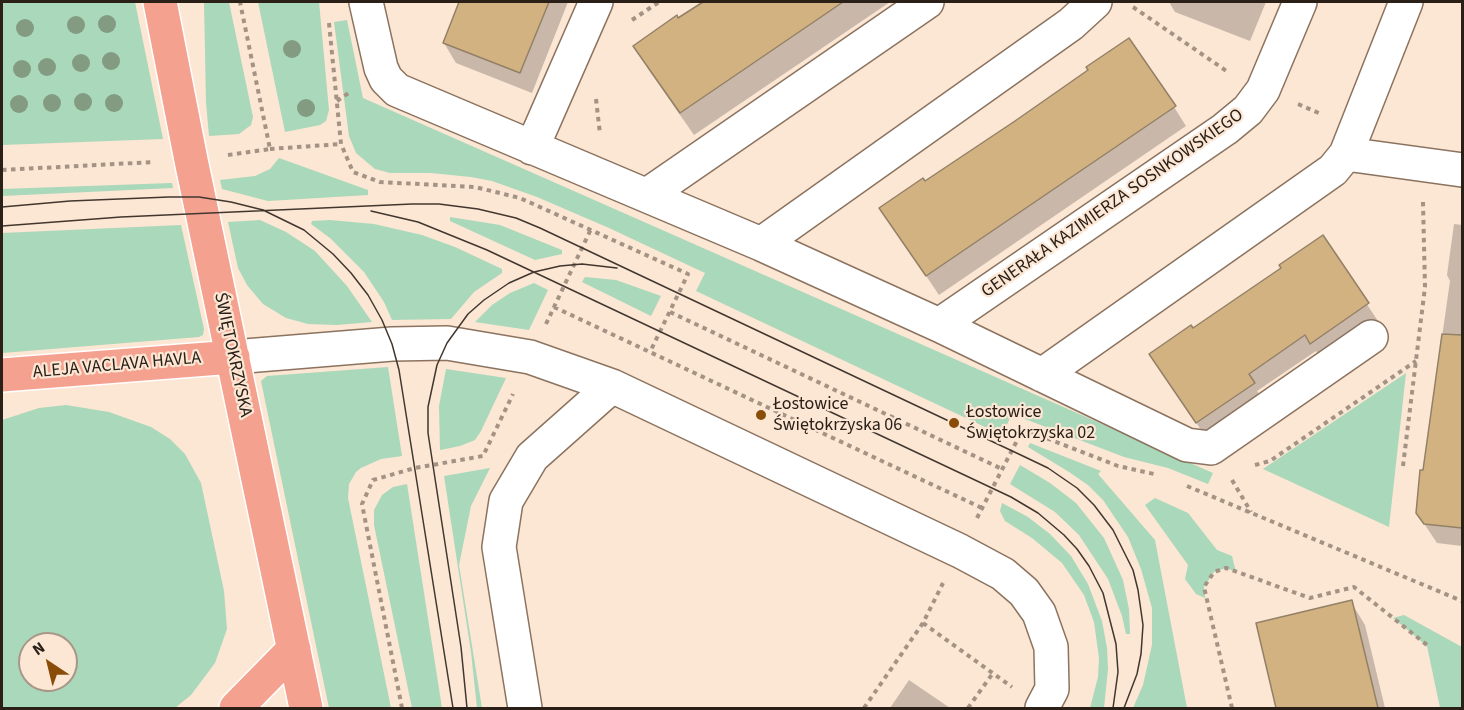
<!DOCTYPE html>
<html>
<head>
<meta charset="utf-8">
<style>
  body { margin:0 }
  #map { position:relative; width:1464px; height:710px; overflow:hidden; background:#fce6d4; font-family:"Source Sans 3",sans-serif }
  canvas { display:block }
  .frame { position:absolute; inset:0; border:3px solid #2a2018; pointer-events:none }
  .north { position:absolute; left:18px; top:632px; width:60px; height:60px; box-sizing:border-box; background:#fce6d4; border:2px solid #a89789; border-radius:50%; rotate:325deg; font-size:16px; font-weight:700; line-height:24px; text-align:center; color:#2a2018 }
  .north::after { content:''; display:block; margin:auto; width:21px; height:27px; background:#894d08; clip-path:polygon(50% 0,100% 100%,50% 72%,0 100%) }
</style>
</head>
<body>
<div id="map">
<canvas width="1464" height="710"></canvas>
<div class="frame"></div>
<div class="north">N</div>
</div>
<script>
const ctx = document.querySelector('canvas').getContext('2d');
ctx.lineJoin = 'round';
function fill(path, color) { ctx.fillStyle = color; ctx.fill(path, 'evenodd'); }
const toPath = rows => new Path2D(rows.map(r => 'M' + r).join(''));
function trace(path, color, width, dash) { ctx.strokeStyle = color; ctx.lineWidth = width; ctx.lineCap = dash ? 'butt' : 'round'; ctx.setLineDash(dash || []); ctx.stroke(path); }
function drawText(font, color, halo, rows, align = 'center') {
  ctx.font = font + ' "Source Sans 3",sans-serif'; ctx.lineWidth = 4.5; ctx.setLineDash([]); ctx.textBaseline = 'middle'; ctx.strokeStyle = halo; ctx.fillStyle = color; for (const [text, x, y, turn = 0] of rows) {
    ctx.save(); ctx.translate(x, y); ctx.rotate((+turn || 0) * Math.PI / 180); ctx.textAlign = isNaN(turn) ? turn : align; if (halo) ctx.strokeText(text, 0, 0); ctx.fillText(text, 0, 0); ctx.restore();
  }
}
const green = toPath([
  [2,2,135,2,163,139,2,145],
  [204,2,229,2,253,117,251,125,239,134,209,136,206,102],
  [258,2,319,2,329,110,326,121,320,125,285,132],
  [347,20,363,98,1213,473,1208,484,1168,468,1124,457,1012,414,1002,435,696,291,705,273,609,228,537,197,492,181,471,177,431,173,390,173,375,169,356,153,349,136,334,22],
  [279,158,368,190,368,195,268,201,222,189,220,180,255,176,270,169],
  [172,183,173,188,2,196,2,189],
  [450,217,500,225,562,250,562,254,535,260,450,221],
  [260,220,286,232,315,251,347,286,372,322,337,325,308,324,286,318,263,304,247,285,238,268,228,222],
  [330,220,374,224,422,235,455,247,502,269,502,273,474,292,451,319,392,320,384,302,364,272,330,238,311,224,312,221],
  [181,225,204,329,203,335,199,337,2,353,2,233],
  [585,277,616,280,661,296,651,316,582,282],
  [534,283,548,290,529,330,475,322,492,305,510,293],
  [388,367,402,456,381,459,361,468,356,472,349,484,348,498,391,708,329,708,261,381,267,376],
  [446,369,506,378,481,431,475,440,460,446,440,450,439,406],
  [1406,373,1389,527,1263,469],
  [66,405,109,412,151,427,170,439,185,454,201,483,224,591,227,629,215,663,191,695,175,708,2,708,2,420,39,408],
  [30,644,66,644,66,680,30,680],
  [1030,443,1101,471,1098,474,1155,540,1187,708,1133,708,1143,685,1152,645,1152,608,1141,569,1128,537,1103,500,1088,485,1069,472,1028,447],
  [1020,465,1050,483,1076,503,1104,538,1123,580,1129,609,1130,634,1126,634,1122,616,1108,579,1079,535,1055,512,1010,484],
  [490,468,471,506,459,565,482,708,477,708,471,652,444,476],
  [407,484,442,708,412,708,374,525,374,510,382,495,393,487],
  [1155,498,1188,513,1217,550,1232,556,1236,572,1226,568,1214,572,1204,587,1205,598,1196,594,1185,579,1188,565,1145,505],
  [1002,503,1028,517,1050,534,1071,556,1088,584,1102,621,1107,648,1108,669,1104,708,1090,708,1098,677,1099,658,1094,622,1084,595,1062,563,1032,538,1005,521,1000,511],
  [1404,615,1462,647,1462,708,1440,708,1427,646,1393,618]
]);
const shadow = toPath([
  [461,2,568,2,532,93,456,63,444,43],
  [706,2,890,2,694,135,648,69,635,46],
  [1169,2,1266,2,1250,41,1175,12],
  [1090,70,1174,107,1186,126,939,295,881,209,925,183],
  [1454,224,1462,225,1462,546,1437,543,1417,513,1450,281,1447,275],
  [1322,237,1378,321,1321,360,1316,351,1257,391,1263,400,1207,439,1151,354,1193,330,1282,269],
  [1351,602,1365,625,1385,708,1278,708,1257,624],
  [909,680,950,708,890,708]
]);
const building = toPath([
  [459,2,549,2,520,73,443,43,459,2],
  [703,2,843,2,680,113,633,46,677,15,678,18,703,2],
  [1129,38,1176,106,926,276,879,208,923,178,925,181,1015,121,1088,70,1086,67,1129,38],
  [1323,235,1369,303,1310,344,1305,335,1249,374,1255,383,1196,423,1149,354,1191,325,1193,328,1281,268,1279,265,1323,235],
  [1442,334,1462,335,1462,528,1424,524,1416,513,1420,470,1423,470,1442,334],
  [1352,600,1378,708,1276,708,1256,623,1352,600]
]);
const path = toPath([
  [1133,7,1228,72],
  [632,20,659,2],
  [329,23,341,144,353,172,380,182,475,187,520,198,688,274,650,352],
  [596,99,600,134],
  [337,101,350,92],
  [1298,104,1321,114],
  [270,149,341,144],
  [228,155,270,149,240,2],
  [2,170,154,162],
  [554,307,982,508],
  [670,312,1002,469],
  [546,324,591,229],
  [1255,465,1270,461,1416,361],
  [1403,466,1425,287,1423,202],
  [1232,480,1251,512],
  [1187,486,1462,601],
  [977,518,1023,429,1118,466,1154,474],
  [923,623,1012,687],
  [402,708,362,504,373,480,415,468,483,456,513,394],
  [864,708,923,623,943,583],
  [968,708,993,673],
  [1232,708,1204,587,1214,572,1226,568,1310,598,1354,587,1427,645]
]);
const minor = toPath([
  [366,2,381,68,386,79,397,90,761,244,939,325,1187,445,1211,448,1371,337],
  [532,148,596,2],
  [1346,154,1462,170],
  [647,195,927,2],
  [761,244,1071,24,1095,2],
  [939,325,1225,129,1248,110,1263,90,1300,2],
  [233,357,392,344,447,343,530,357,612,386,960,551,1003,574,1024,592,1039,613,1051,647,1052,689,1042,708],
  [1042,375,1333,170,1346,154,1406,2],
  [525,708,499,547,506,501,532,457,612,386]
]);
const major = toPath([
  [160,2,191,160,306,708],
  [2,375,233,357],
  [236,708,294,649]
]);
const tram = toPath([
  [2,207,70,201,169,197,199,197,231,202,263,210,304,230,333,254,351,273,368,295,382,320,392,344,399,370,453,708],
  [371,211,418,222,487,250,1011,497,1038,513,1064,535,1077,549,1089,566,1103,593,1116,644,1118,672,1113,708],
  [2,226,121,217,412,204,439,204,478,209,516,218,540,228,1025,457,1048,468,1077,488,1094,505,1113,530,1133,570,1138,590,1143,625,1141,654,1137,674,1124,708],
  [467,708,461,647,428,433,428,407,437,365,447,343,468,314,484,300,509,283,534,272,560,266,582,264,617,268]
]);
const trees = [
  [107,24],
  [76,25],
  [25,28],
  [292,49],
  [111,61],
  [81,63],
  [47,67],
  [22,69],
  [83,102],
  [52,103],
  [114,103],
  [19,104],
  [306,108]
];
const markers = [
  [761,415,6,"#894d08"],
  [954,423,6,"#894d08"]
];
const streetNames = [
  ["GENERAŁA KAZIMIERZA SOSNKOWSKIEGO",1113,204,-35],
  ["ŚWIĘTOKRZYSKA",232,355,78],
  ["ALEJA VACLAVA HAVLA",117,366,-5]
];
const poiNames = [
  ["Łostowice",773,405],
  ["Świętokrzyska 06",773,426],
  ["Łostowice",966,413],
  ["Świętokrzyska 02",966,434]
];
fill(green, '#a9d8ba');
fill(shadow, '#0003');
fill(building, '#d3b282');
trace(building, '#928067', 1.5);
trace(minor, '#8b735f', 36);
trace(major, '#fff', 36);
trace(path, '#a49385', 4, [4.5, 4.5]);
trace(minor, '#fff', 33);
trace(major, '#f4a190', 33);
trace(tram, '#42372e', 1.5);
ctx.fillStyle = '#839b81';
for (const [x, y] of trees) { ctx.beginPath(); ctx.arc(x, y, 9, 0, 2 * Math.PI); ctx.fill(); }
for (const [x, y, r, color] of markers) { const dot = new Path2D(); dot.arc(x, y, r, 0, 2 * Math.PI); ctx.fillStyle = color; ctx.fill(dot); trace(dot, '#fce6d4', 2); }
drawText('18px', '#2a2018', '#fce6d4', streetNames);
drawText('18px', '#2a2018', '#fce6d4', poiNames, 'left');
</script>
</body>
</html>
